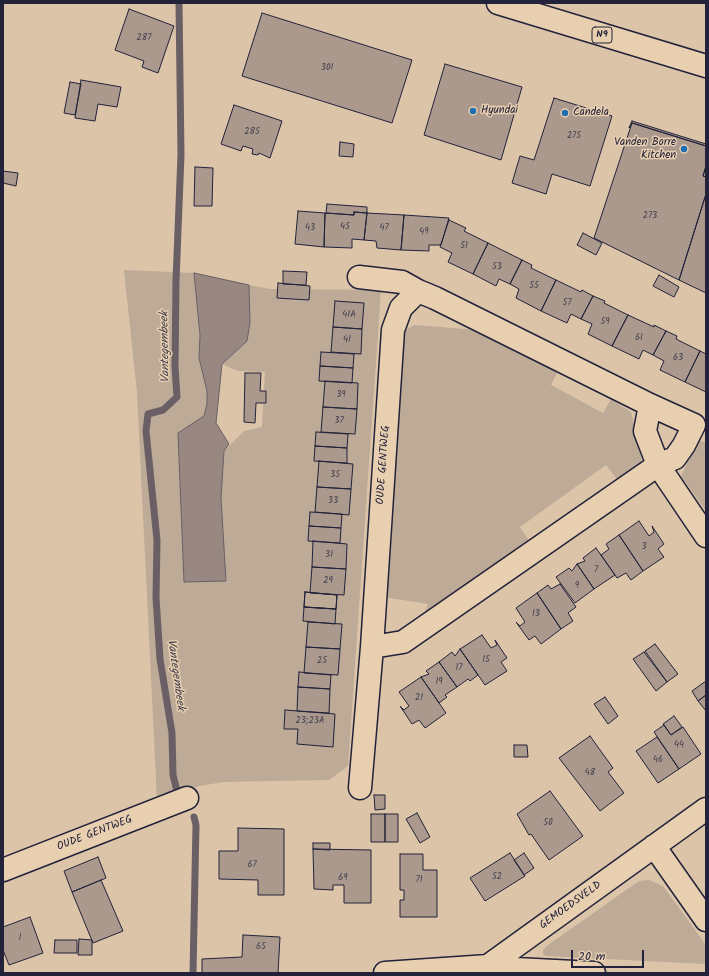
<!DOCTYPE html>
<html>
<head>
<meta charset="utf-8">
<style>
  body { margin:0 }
  #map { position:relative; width:709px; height:976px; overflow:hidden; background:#dcc4a9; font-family:Kalam,sans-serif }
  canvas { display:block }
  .frame { position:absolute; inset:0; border:4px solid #22223b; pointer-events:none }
  .scale { position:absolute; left:571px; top:950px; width:73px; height:18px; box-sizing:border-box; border:2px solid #22223b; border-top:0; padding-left:5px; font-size:12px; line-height:14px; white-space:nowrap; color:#22223b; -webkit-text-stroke:3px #e8cfb0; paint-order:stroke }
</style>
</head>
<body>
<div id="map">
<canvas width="709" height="976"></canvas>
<div class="frame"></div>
<div class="scale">20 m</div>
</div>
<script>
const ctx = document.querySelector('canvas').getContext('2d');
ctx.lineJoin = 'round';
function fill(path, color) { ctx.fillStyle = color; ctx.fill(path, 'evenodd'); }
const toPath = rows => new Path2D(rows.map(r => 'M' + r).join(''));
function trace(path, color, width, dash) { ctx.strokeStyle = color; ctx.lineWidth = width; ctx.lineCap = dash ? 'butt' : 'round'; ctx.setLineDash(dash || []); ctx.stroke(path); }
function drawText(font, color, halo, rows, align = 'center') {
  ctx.font = font + ' Kalam,sans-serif'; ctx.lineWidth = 3; ctx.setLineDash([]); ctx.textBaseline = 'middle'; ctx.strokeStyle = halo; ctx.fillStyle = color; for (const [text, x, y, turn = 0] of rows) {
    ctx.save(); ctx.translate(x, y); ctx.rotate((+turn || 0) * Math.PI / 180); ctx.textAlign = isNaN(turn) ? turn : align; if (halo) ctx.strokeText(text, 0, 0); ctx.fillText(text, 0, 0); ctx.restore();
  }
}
const green = toPath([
  [124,270,194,273,200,335,199,358,207,391,207,404,204,416,178,433,221,498,224,451,244,431,262,427,265,372,238,371,222,364,247,341,250,323,249,285,270,289,381,290,348,766,329,780,224,782,199,786,157,800,137,393],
  [414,325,478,330,558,371,551,385,603,413,611,399,631,412,642,462,617,479,606,465,520,527,530,542,424,616,428,604,383,597,398,335],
  [699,440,706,443,706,511,681,476],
  [649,880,663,886,706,945,706,964,546,956,543,954,543,950,548,945,639,881]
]);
const water = toPath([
  [194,273,249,285,250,323,247,341,222,364,216,423,229,444,224,451,221,498,226,581,184,582,178,433,204,416,207,404,207,391,199,358,200,335,194,273]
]);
const stream = toPath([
  [177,791,173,775,172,733,160,659,156,598,157,540,146,431,148,414,163,410,177,397,175,367,176,281,181,155,179,3],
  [193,973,196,825,194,817]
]);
const building = toPath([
  [129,9,174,26,158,73,142,67,144,61,115,50,129,9],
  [262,13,412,60,392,123,242,76,262,13],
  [445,64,522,87,501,160,424,135,445,64],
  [81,80,121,87,117,107,98,104,95,121,75,118,81,80],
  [70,82,81,84,75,115,64,113,70,82],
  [554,98,612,116,590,186,552,174,546,194,512,183,520,156,534,160,554,98],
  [234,105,282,121,270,158,259,153,258,155,252,154,253,149,243,146,241,151,221,144,234,105],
  [632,121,706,144,706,146,632,123,629,128,632,121],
  [632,123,706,146,706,166,703,176,706,177,706,194,679,280,594,238,632,123],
  [340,142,354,144,353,157,339,156,340,142],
  [706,166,706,177,703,176,706,166],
  [195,167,213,168,212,206,194,206,195,167],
  [3,171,18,173,16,186,3,183,3,171],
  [706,194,706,293,679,280,706,194],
  [327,204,367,207,367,213,354,212,354,215,326,213,327,204],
  [298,211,325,213,324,247,295,244,298,211],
  [354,212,367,213,364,240,352,239,352,248,324,247,325,213,354,215,354,212],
  [367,213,404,215,401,250,377,248,376,241,364,240,367,213],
  [404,215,449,218,441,245,429,245,429,251,401,250,404,215],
  [449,220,466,228,464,231,488,243,473,274,448,262,452,253,440,247,449,220],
  [583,233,602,243,596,255,577,245,583,233],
  [488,243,522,260,510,284,499,279,496,286,473,274,488,243],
  [522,260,532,265,531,268,556,280,541,311,516,298,519,289,510,284,522,260],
  [283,271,307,272,306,285,283,284,283,271],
  [659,275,679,287,674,297,653,286,659,275],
  [556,280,581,292,582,290,593,296,581,319,571,314,567,323,541,311,556,280],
  [278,283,310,286,309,300,277,298,278,283],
  [593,296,605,301,604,303,628,315,612,346,588,334,592,324,581,319,593,296],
  [335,301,364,303,362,329,333,327,335,301],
  [628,315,654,327,654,325,666,331,653,355,643,350,639,359,612,346,628,315],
  [333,327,362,329,361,354,331,352,333,327],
  [666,331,677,336,676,339,700,351,685,382,660,370,664,361,653,355,666,331],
  [700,351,706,354,706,392,685,382,700,351],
  [321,352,354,354,353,368,320,366,321,352],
  [320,366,353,368,352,383,319,381,320,366],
  [245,373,261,373,260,391,266,391,266,403,256,403,255,423,244,422,245,373],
  [325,381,358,383,357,409,323,407,325,381],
  [323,407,357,409,355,434,321,432,323,407],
  [316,432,348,434,347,448,315,446,316,432],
  [315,446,347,448,347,463,314,461,315,446],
  [319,461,353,464,351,489,317,487,319,461],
  [317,487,351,489,349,515,315,512,317,487],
  [310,512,342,514,341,528,309,526,310,512],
  [639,521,649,536,654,532,652,526,664,544,658,549,664,557,643,571,619,535,639,521],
  [309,526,341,528,340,543,308,541,309,526],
  [619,535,643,571,631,580,626,573,617,578,601,555,609,549,606,544,619,535],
  [313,541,347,544,346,569,312,567,313,541],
  [596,548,615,575,594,589,577,564,585,561,583,558,596,548],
  [577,564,594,589,575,603,556,577,569,568,572,571,577,564],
  [312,567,346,569,344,595,310,593,312,567],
  [560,584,576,607,568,613,573,621,561,629,537,593,548,585,551,589,560,584],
  [305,592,337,595,336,609,304,607,305,592],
  [305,592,337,595,336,609,304,607,305,592],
  [537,593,561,629,541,644,535,636,529,640,516,622,520,626,525,622,516,608,537,593],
  [304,607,336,609,335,624,303,621,304,607],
  [308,622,342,624,340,649,306,647,308,622],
  [482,635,491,648,497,645,495,640,507,658,501,662,507,671,485,685,460,649,482,635],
  [655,644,678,674,667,682,645,651,655,644],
  [306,647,340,649,338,675,304,673,306,647],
  [460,649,478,675,470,681,468,679,457,687,439,662,452,652,455,656,460,649],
  [644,652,667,682,656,691,633,659,644,652],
  [439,662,457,687,445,695,447,697,439,703,421,677,429,674,426,671,439,662],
  [299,672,331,675,330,689,298,687,299,672],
  [421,677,446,713,425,728,419,720,412,724,400,706,404,710,409,706,399,692,421,677],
  [706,681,706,695,698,701,692,691,706,681],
  [298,687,330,689,329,713,297,711,298,687],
  [706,695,706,711,698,701,706,695],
  [605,697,618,716,608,724,594,704,605,697],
  [285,710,335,714,333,747,297,744,298,729,284,729,285,710],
  [674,716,682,727,671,735,663,724,674,716],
  [664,725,671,735,683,727,701,754,679,769,654,732,664,725],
  [590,736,613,768,608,772,624,793,600,811,559,758,590,736],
  [657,737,679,769,658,783,636,751,657,737],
  [514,745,527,745,528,757,514,757,514,745],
  [550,791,583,836,549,860,531,834,529,835,517,814,550,791],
  [374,795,385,795,385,809,375,810,374,795],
  [417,813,430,837,420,843,406,819,417,813],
  [371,814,385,814,385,842,371,842,371,814],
  [385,814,398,814,398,842,385,842,385,814],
  [238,828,284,829,284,895,258,895,258,880,219,879,219,851,238,851,238,828],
  [313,843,330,843,330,850,313,849,313,843],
  [313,849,371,850,371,903,344,903,344,885,333,885,333,890,314,889,313,849],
  [510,853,525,876,485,901,470,878,510,853],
  [524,853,534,868,524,875,514,860,524,853],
  [400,854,423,854,423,870,437,870,437,917,400,917,400,900,404,900,404,890,400,890,400,854],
  [98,857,106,878,72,892,64,871,98,857],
  [101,880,123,931,93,943,72,892,101,880],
  [30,917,43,953,9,965,3,950,3,927,30,917],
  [243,935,280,937,278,973,202,973,202,959,242,957,243,935],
  [79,939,92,940,92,955,78,955,79,939],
  [55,940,77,940,77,953,54,953,55,940]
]);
const street = toPath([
  [359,277,402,282,418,291],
  [372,647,403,642,658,465,675,458,684,445,694,425,650,405],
  [360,788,372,647,393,330,401,308,418,291,435,298,650,405,645,431,658,465,706,536],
  [654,846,706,920],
  [3,870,187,798],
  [488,966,706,809],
  [385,973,488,966,516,969,594,973]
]);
const primary = toPath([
  [498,3,706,66]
]);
const markers = [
  [473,111,4,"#1f6fb2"],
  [565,113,4,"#1f6fb2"],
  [684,149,4,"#1f6fb2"]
];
const numberNames = [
  ["287",144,38],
  ["301",327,68],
  ["285",252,132],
  ["275",574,136],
  ["273",650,216],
  ["45",345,227],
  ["43",310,228],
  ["47",384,228],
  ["49",424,232],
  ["51",464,246],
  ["53",497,267],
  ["55",534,286],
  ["57",567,303],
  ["41A",349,315],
  ["59",605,322],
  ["61",639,338],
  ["41",347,340],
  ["63",678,358],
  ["39",341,395],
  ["37",339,421],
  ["35",335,475],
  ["33",333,501],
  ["3",644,547],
  ["31",329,555],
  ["7",596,570],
  ["29",328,581],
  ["9",577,586],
  ["13",536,614],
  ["15",486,660],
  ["25",322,661],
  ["17",459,668],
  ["19",439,682],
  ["21",419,698],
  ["23;23A",310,721],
  ["44",679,745],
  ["46",658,760],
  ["48",590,773],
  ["50",548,823],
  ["67",252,865],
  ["52",497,877],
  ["69",343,878],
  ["71",419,880],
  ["1",20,938],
  ["65",261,947]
];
const shields = [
  [602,35,20]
];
const shieldNames = [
  ["N9",602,35]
];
const poiNames = [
  ["Hyundai",481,111],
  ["Candela",573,113],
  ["Vanden Borre",676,143,"right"],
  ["Kitchen",676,156,"right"]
];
const streetNames = [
  ["OUDE GENTWEG",384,465,-86],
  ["OUDE GENTWEG",95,834,-21],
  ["GEMOEDSVELD",571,906,-36]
];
const waterNames = [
  ["Vantegembeek",166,347,-91],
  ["Vantegembeek",175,675,82]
];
fill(green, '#bdaa97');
fill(water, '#988881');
trace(water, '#695f65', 1);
trace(stream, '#695f65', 7);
fill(building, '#aa998c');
trace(building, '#22223b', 1);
trace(street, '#22223b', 25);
trace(primary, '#22223b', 25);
trace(street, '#e8cfb0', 22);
trace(primary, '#e8cfb0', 22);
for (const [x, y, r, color] of markers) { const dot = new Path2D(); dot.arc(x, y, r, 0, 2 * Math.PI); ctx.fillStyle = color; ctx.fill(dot); trace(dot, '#e8cfb0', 1.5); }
drawText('9px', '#44404f', null, numberNames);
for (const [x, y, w] of shields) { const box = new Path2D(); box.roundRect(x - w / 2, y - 8, w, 16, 3); ctx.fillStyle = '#e8cfb0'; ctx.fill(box); trace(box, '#22223b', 1); }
drawText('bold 10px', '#22223b', null, shieldNames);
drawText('11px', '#22223b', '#e8cfb0', poiNames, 'left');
drawText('11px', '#22223b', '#e8cfb0', streetNames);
drawText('italic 12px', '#454150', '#e8cfb0', waterNames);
</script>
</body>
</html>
